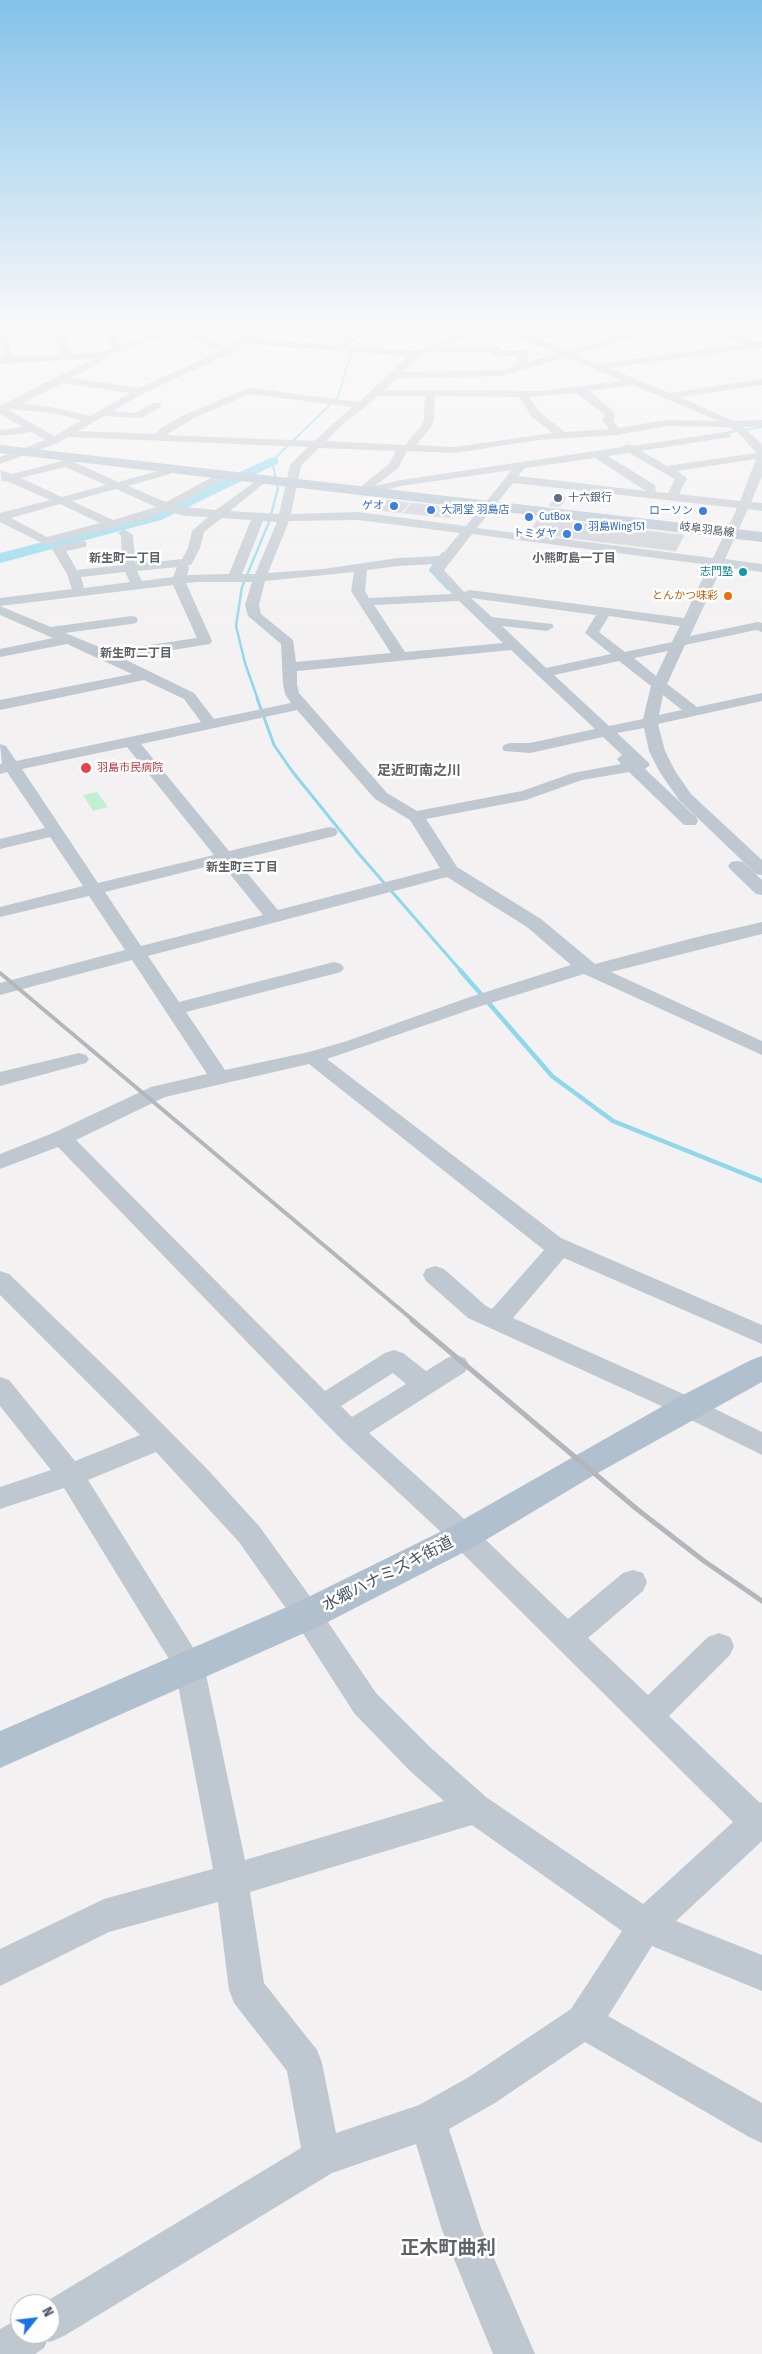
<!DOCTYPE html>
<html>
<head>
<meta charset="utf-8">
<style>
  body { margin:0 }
  #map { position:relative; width:762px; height:2354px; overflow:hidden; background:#f3f1f1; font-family:"Fira Sans Condensed",sans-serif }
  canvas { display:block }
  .north { position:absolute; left:10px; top:2294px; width:50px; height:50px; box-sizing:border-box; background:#fff; border:1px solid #b6bbbf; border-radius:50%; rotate:61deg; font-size:14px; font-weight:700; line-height:20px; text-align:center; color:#49545f }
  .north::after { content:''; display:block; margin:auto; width:18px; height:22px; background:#1c72e3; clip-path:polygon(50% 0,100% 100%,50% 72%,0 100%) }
</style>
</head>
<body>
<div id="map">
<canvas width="762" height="2354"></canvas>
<div class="north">N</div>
</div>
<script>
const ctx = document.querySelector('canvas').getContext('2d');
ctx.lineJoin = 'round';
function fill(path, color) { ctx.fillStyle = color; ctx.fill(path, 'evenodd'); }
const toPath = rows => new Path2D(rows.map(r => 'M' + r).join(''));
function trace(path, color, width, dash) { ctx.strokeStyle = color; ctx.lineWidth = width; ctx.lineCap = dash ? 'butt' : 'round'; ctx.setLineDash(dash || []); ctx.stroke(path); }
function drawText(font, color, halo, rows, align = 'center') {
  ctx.font = font + ' "Fira Sans Condensed","Noto Sans JP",sans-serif'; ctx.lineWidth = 5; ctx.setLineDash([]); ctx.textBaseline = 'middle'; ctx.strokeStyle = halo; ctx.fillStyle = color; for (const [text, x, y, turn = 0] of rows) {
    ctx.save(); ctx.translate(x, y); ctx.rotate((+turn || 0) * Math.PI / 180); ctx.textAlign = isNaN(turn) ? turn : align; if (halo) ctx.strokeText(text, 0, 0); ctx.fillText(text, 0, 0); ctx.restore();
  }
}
const green = toPath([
  [159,549,161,563,135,565,133,550],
  [97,792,108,807,93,811,83,795]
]);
const streamFar3 = toPath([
  [724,433,762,427],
  [278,489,272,461,338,397,353,347,385,325]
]);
const streamFar2 = toPath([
  [443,553,430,570,448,589],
  [258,700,245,663,236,626,242,587,269,522,278,488]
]);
const streamFar1 = toPath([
  [257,698,274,745,292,771,359,854,461,971]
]);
const stream = toPath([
  [460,970,552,1076,613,1121,762,1181]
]);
const river = toPath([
  [272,457,277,458,279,461,277,464,161,520,0,563,0,553,151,514,272,457]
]);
const building = toPath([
  [559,493,566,498,560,507,549,506,559,493],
  [387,500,410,503,401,513,378,510,387,500],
  [412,503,458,508,450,518,403,513,412,503],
  [539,518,684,535,676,551,528,533,539,518]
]);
const minor = toPath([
  [0,325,4,325,13,357,61,355,53,325,61,325,71,354,100,352,112,348,100,325,108,325,120,345,177,325,189,325,174,332,199,332,213,342,227,347,262,325,272,325,253,339,336,345,355,333,278,328,274,325,315,325,367,329,367,333,347,346,415,351,462,333,491,325,505,325,533,336,537,333,583,326,637,325,629,339,576,354,598,364,743,344,705,325,716,325,755,342,762,341,762,347,609,368,670,393,762,379,762,385,680,397,733,421,762,420,762,426,743,427,762,444,762,476,751,502,762,503,762,511,748,509,725,559,762,564,762,572,722,567,690,636,758,622,762,623,762,632,756,630,685,645,667,684,697,707,762,693,762,701,658,724,665,751,675,771,691,794,762,860,762,875,756,874,679,800,659,771,649,751,644,728,617,733,648,762,650,765,645,769,696,817,698,821,696,825,684,825,629,772,582,780,526,800,426,819,457,867,541,919,595,964,693,938,762,922,762,934,611,972,762,1041,762,1055,584,974,481,1006,327,1059,561,1238,762,1325,762,1344,564,1258,513,1318,697,1400,762,1432,762,1455,679,1414,468,1318,426,1281,423,1275,426,1269,435,1266,444,1269,486,1306,492,1309,544,1250,309,1064,165,1097,76,1140,325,1391,385,1353,394,1350,403,1353,426,1371,447,1358,456,1355,465,1358,469,1365,465,1372,369,1433,461,1516,568,1619,623,1573,633,1570,643,1573,647,1582,643,1591,588,1638,648,1695,708,1637,719,1633,730,1637,734,1646,730,1655,669,1716,760,1803,762,1802,762,1841,676,1921,762,1955,762,1991,652,1946,608,2016,762,2103,762,2143,749,2137,585,2042,495,2103,449,2129,481,2228,535,2354,493,2354,442,2230,416,2144,332,2173,64,2336,50,2342,47,2341,44,2348,35,2354,0,2354,0,2329,20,2318,20,2334,50,2334,50,2304,42,2304,301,2148,287,2071,234,2003,229,1990,218,1902,109,1932,0,1986,0,1949,104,1899,213,1869,175,1669,64,1488,0,1509,0,1487,51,1470,0,1406,0,1377,9,1380,75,1461,140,1435,0,1295,0,1271,9,1274,117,1378,209,1471,259,1526,317,1606,376,1693,431,1748,486,1797,643,1904,733,1822,441,1532,341,1439,58,1147,0,1169,0,1154,53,1133,151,1087,207,1074,132,960,0,995,0,983,125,950,89,896,0,917,0,907,83,886,50,837,0,849,0,839,45,828,7,772,0,774,0,764,2,764,0,744,6,746,16,761,201,722,184,699,144,680,0,710,0,700,132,674,67,644,0,657,0,649,53,638,0,615,0,598,72,589,67,574,52,549,54,546,81,540,85,541,87,544,85,547,66,551,77,570,122,565,121,536,118,533,124,529,133,535,135,564,182,559,188,548,192,531,208,517,185,516,167,511,147,519,46,545,0,522,0,513,50,500,9,482,2,481,0,470,12,474,62,461,73,454,79,457,74,462,118,482,162,470,169,466,177,466,177,470,170,474,128,486,166,502,222,472,230,472,232,474,230,476,176,506,216,510,264,475,268,476,270,478,268,480,230,511,279,514,290,465,308,447,68,437,58,443,0,464,0,457,45,440,32,432,0,436,0,430,23,427,0,414,0,406,94,358,0,364,0,358,4,358,0,343,0,325],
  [499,328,558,354,527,362,528,353,523,350,502,351,500,347,497,346,441,348,436,351,438,353,492,352,494,356,497,357,518,356,517,365,501,370,403,372,419,356,468,337,499,328],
  [626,329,623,335,568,351,538,339,583,332,626,329],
  [163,336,167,338,194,337,207,346,220,351,139,388,71,378,100,363,107,356,163,336],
  [246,344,408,356,359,402,249,388,186,414,161,428,155,434,78,431,104,416,141,418,161,407,161,403,153,403,135,413,113,411,144,393,231,353,246,344],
  [567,357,622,381,542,391,385,390,397,378,501,376,567,357],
  [62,383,130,393,90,416,51,407,22,404,62,383],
  [633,385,719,421,720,421,666,420,619,428,613,421,615,418,614,412,589,391,633,385],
  [576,393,605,415,602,420,609,429,565,432,539,412,529,397,576,393],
  [250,394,352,407,314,441,166,435,194,418,250,394],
  [378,396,425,396,424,419,421,426,405,445,326,441,341,426,378,396],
  [435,396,519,397,531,416,552,433,455,447,416,445,431,427,434,419,435,396],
  [12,409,51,413,82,420,54,436,9,410,12,409],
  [666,426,729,427,740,434,756,453,667,466,641,451,730,437,730,433,726,432,632,446,627,444,622,447,401,480,375,486,398,468,407,451,455,453,539,440,617,435,666,426],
  [319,448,396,451,389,464,359,488,369,494,401,486,512,470,466,526,358,512,291,514,301,466,319,448],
  [629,453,675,479,668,493,656,492,655,485,608,456,629,453],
  [595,458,646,491,518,476,525,468,595,458],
  [756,459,740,501,679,494,687,478,677,471,756,459],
  [65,467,106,485,62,497,21,478,65,467],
  [513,483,737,508,713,558,477,528,513,483],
  [116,489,156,507,113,520,72,501,116,489],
  [60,504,100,523,47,537,11,518,60,504],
  [222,518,251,520,229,574,187,575,189,568,188,565,191,565,200,548,204,532,222,518],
  [358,520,460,533,441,556,398,558,323,569,268,573,289,521,358,520],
  [263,521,277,522,255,574,242,574,263,521],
  [472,534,709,565,684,618,470,590,464,592,444,570,472,534],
  [435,564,431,570,452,594,369,598,365,591,367,570,398,566,435,564],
  [177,567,173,577,142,581,137,571,177,567],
  [125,572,130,582,84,588,81,577,125,572],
  [354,572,351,591,391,653,296,662,293,640,261,614,259,605,265,581,354,572],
  [198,582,252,582,245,605,248,616,281,644,283,684,285,694,291,703,214,719,194,693,122,658,210,644,212,641,186,583,198,582],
  [173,585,197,638,109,651,65,633,131,624,136,623,138,620,136,617,131,616,51,627,0,606,173,585],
  [471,598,596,615,585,633,611,654,546,668,502,626,547,631,554,627,552,624,492,617,471,598],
  [459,601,503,643,405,652,374,605,459,601],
  [609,616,680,626,672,642,625,652,599,632,609,616],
  [511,650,595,729,530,743,510,743,504,745,502,748,504,751,530,753,603,737,622,755,617,759,621,764,573,773,522,791,417,811,387,793,299,693,297,684,297,671,511,650],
  [668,651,656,676,634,658,668,651],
  [619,661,651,686,643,719,609,726,554,675,619,661],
  [663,695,682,710,659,715,663,695],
  [297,710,375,799,410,820,440,868,278,910,236,860,335,836,338,832,335,828,329,827,229,851,141,744,297,710],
  [127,747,214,855,98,883,22,769,127,747],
  [221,863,263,915,141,946,105,892,221,863],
  [447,877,527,927,571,965,467,998,347,1041,309,1052,225,1070,186,1012,341,972,344,968,341,964,334,962,179,1002,148,956,447,877],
  [393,1373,406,1384,352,1417,341,1406,393,1373],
  [156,1452,239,1542,297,1624,354,1713,409,1770,444,1801,245,1860,204,1665,88,1480,156,1452],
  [472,1825,622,1931,571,2009,469,2077,419,2105,336,2133,322,2063,317,2050,264,1983,250,1892,472,1825],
  [200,325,245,325,235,330,204,329,201,328,200,325],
  [406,325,421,325,441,331,436,334,406,325],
  [737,861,743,862,762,880,762,895,756,894,731,870,728,866,731,862,737,861],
  [79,1053,86,1055,89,1059,86,1063,0,1086,0,1072,79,1053]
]);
const major = toPath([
  [0,445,762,532,762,542,0,453,0,445],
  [762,1356,762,1382,596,1474,474,1547,320,1626,0,1768,0,1731,294,1604,450,1527,677,1398,751,1360,762,1356]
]);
const railFar1 = toPath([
  [0,973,414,1321]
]);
const rail = toPath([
  [412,1320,638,1510,704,1561,762,1601]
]);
const markers = [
  [558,498,5,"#5c6f8a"],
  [394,506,5,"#3f7fe0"],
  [431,510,5,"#3f7fe0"],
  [703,511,5,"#3f7fe0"],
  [529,517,5,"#3f7fe0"],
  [578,527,5,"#3f7fe0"],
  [567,534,5,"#3f7fe0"],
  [743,572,5,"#0f9aa8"],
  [728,596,5,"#e8710a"],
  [86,768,6,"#e0444e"]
];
const farServicenames = [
  ["十六銀行",568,498]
];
const farShopnames = [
  ["ゲオ",384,506],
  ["大洞堂 羽島店",441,510,"left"],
  ["ローソン",693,511],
  ["CutBox",539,517,"left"],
  ["羽島Wing151",588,527,"left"],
  ["トミダヤ",557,534]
];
const farStreetnames = [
  ["岐阜羽島線",707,530,7]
];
const farCulturenames = [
  ["志門塾",733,572]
];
const farFoodnames = [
  ["とんかつ味彩",718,596]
];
const farHealthnames = [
  ["羽島市民病院",97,768]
];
const farNeighbourhoodnames = [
  ["新生町一丁目",125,559],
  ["小熊町島一丁目",574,559],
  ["新生町二丁目",136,654],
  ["新生町三丁目",242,868]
];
const farQuarternames = [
  ["足近町南之川",419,771]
];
const nearStreetnames = [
  ["水郷ハナミズキ街道",388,1574,-27]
];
const nearQuarternames = [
  ["正木町曲利",448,2249]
];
fill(green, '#c1efd3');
trace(streamFar3, '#8fd8ec', 2);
trace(streamFar2, '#8fd8ec', 2.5);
trace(streamFar1, '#8fd8ec', 3);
trace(stream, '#8fd8ec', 4.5);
fill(river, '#8fd8ec');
fill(building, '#cbcdd3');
trace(building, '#d5d7dc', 1);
fill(minor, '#bfc8d0');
fill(major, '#b1c0cf');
trace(railFar1, '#b3b6bb', 4);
trace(rail, '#b3b6bb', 5);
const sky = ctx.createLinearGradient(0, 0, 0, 654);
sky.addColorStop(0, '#84c2ea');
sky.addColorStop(0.5, '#faf9f9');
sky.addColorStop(1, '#faf9f900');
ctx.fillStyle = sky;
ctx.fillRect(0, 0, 762, 654);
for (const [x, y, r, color] of markers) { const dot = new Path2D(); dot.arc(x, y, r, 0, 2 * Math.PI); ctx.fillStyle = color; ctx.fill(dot); trace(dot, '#fff', 2); }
drawText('11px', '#4e5e75', '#fff', farServicenames, 'left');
drawText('11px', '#366cbe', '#fff', farShopnames, 'right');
drawText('11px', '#49545f', '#fff', farStreetnames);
drawText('11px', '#0d838f', '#fff', farCulturenames, 'right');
drawText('11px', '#c56008', '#fff', farFoodnames, 'right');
drawText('11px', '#be3a42', '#fff', farHealthnames, 'left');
drawText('bold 12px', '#5e6166', '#fff', farNeighbourhoodnames);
drawText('bold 14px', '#5e6166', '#fff', farQuarternames);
drawText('16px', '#49545f', '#fff', nearStreetnames);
drawText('bold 19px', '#5e6166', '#fff', nearQuarternames);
</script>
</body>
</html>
